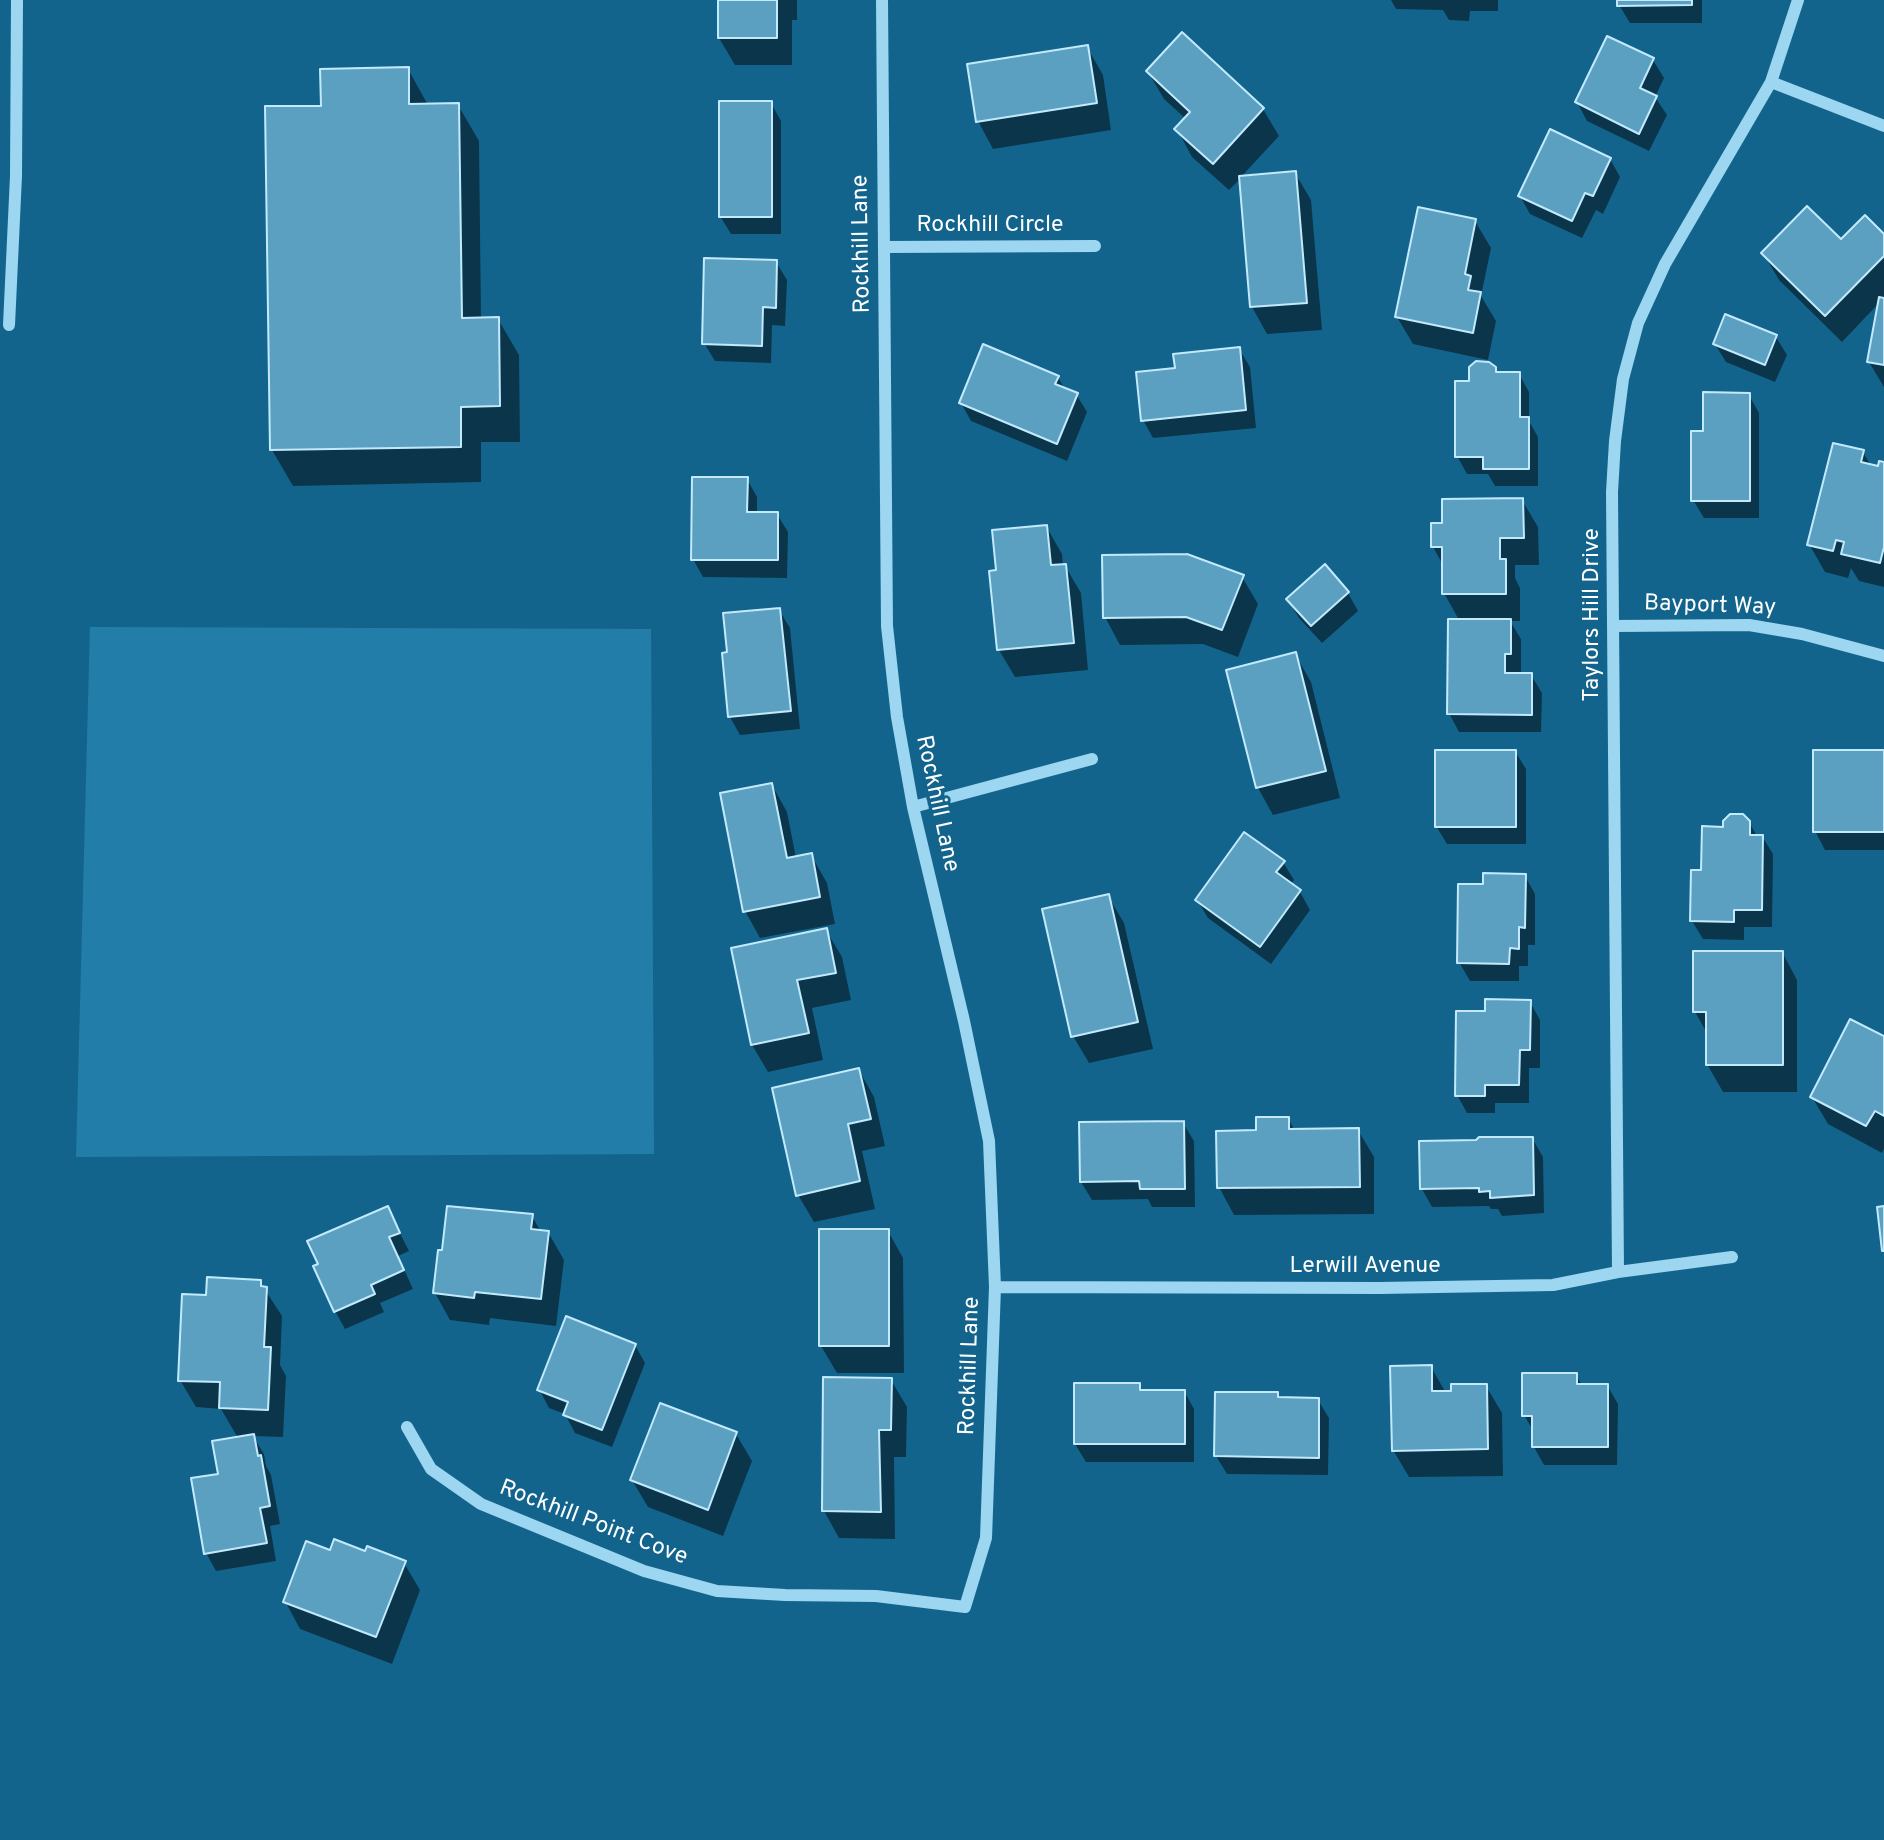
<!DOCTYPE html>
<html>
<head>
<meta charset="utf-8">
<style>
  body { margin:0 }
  canvas { display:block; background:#13648c }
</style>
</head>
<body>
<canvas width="1884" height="1840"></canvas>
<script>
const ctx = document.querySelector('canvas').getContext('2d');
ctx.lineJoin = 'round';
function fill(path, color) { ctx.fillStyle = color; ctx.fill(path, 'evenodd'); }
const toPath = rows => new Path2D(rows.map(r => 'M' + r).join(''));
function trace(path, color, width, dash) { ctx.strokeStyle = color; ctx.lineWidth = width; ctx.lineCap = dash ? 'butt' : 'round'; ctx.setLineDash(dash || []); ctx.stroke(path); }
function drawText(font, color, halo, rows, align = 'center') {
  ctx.font = font + ' Overpass,sans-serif'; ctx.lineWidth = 7; ctx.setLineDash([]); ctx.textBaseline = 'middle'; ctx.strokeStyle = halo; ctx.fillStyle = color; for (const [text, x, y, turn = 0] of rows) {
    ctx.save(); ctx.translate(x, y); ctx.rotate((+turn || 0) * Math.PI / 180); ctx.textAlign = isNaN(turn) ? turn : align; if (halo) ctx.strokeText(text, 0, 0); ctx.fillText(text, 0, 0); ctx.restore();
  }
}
const green = toPath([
  [90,627,651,629,654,1154,76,1157]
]);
const shadow = toPath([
  [719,0,797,0,797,20,792,20,792,65,735,65,719,38],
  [1391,0,1498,0,1498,11,1470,11,1469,21,1449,20,1443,10,1396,9],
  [1619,0,1702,0,1702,23,1630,23,1619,5],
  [1087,47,1103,75,1111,130,993,149,978,121],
  [1653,60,1664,78,1655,97,1667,115,1649,151,1587,121,1577,102],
  [408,69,428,105,458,105,479,141,481,319,498,319,519,355,520,442,481,442,481,482,293,486,272,450,322,107],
  [1148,72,1263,109,1279,136,1241,177,1295,173,1311,200,1322,330,1267,334,1252,307,1241,178,1229,190,1192,157,1177,129,1186,119,1164,99],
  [771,103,781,121,781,234,731,234,720,216],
  [1610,159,1620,177,1603,214,1596,210,1582,238,1530,214,1520,196],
  [1475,221,1491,248,1481,296,1496,321,1488,360,1413,344,1397,317],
  [1884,236,1884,387,1869,362,1880,302,1842,342,1779,280,1763,253],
  [776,262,787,280,785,326,772,325,771,363,715,361,704,343],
  [1776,337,1787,355,1775,382,1726,362,1715,344],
  [1239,349,1250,367,1256,428,1153,438,1143,420],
  [1494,368,1498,374,1519,374,1529,392,1529,421,1538,437,1538,486,1495,486,1488,474,1467,474,1457,456,1471,382],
  [1058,377,1065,390,1076,394,1087,412,1067,461,971,421,961,403],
  [1749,395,1759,413,1759,518,1704,518,1693,500,1705,432],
  [1863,452,1871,466,1879,468,1884,464,1884,587,1859,581,1851,568,1848,578,1825,572,1809,544],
  [747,479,757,497,757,514,777,514,788,532,787,578,703,577,693,559],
  [1522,500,1538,527,1539,565,1515,565,1515,578,1520,588,1520,621,1510,621,1521,639,1521,675,1531,675,1542,693,1541,732,1459,732,1449,713,1459,620,1444,593,1443,565,1433,547,1444,525],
  [1046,526,1062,554,1063,566,1065,566,1081,593,1088,670,1015,677,999,650,998,572],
  [1242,577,1258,604,1238,657,1203,644,1120,645,1105,617],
  [1348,593,1358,611,1322,643,1299,618,1288,600],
  [779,610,790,628,800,729,740,735,730,717],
  [1295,654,1311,682,1340,798,1273,815,1258,788,1228,671],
  [1515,751,1526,769,1526,844,1447,844,1436,826],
  [1884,752,1884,850,1825,850,1815,831],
  [772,785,787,812,796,858,811,855,827,883,835,924,760,938,745,911],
  [1749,822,1757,836,1762,836,1773,854,1772,927,1744,927,1744,940,1703,939,1692,921,1702,872,1725,829],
  [1283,862,1294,880,1290,885,1300,892,1310,910,1271,964,1208,918,1197,900],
  [1525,876,1535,894,1535,945,1528,945,1528,966,1519,966,1519,981,1470,981,1459,962,1484,886],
  [1108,896,1124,923,1153,1049,1089,1063,1073,1036],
  [826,930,842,957,851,1000,812,1008,823,1060,768,1072,752,1045],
  [1782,952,1797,980,1797,1092,1723,1092,1707,1064,1707,1033,1695,1012],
  [1530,1002,1540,1020,1540,1068,1529,1068,1529,1103,1495,1103,1495,1113,1467,1113,1457,1095,1487,1013],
  [1884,1038,1884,1149,1882,1153,1828,1124,1812,1097],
  [859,1070,874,1097,885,1146,862,1151,875,1209,814,1222,798,1195],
  [1288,1118,1295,1131,1358,1130,1374,1157,1374,1214,1234,1215,1219,1187,1258,1132],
  [1183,1123,1194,1141,1195,1207,1152,1207,1148,1199,1092,1200,1081,1182],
  [1532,1138,1543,1157,1544,1213,1502,1216,1498,1209,1491,1209,1489,1206,1432,1207,1422,1189],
  [387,1208,409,1251,398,1256,413,1289,380,1303,384,1312,345,1329,335,1311],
  [532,1216,541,1232,548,1232,564,1260,556,1326,490,1318,489,1325,450,1320,435,1293],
  [888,1231,903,1258,904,1373,837,1373,821,1346],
  [260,1282,282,1316,280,1365,286,1376,283,1437,253,1436,264,1454,266,1466,271,1475,280,1524,270,1526,276,1561,216,1571,206,1553,220,1475,238,1438,221,1409,196,1407,180,1380,208,1297],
  [635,1345,645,1363,612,1447,575,1433,565,1414,549,1408,539,1389],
  [1431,1367,1446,1393,1486,1386,1502,1413,1503,1476,1409,1477,1393,1450],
  [1576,1375,1582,1385,1607,1385,1618,1404,1617,1465,1544,1465,1534,1447,1534,1432,1524,1415],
  [891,1380,907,1407,906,1457,894,1457,895,1539,839,1538,824,1511],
  [1139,1385,1143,1391,1184,1391,1194,1409,1194,1462,1086,1462,1075,1444],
  [1277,1394,1280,1399,1318,1400,1329,1418,1328,1475,1227,1474,1216,1456],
  [736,1434,752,1461,723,1536,648,1507,632,1480],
  [331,1552,366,1553,404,1563,420,1590,392,1664,300,1629,285,1601]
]);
const building = toPath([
  [718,0,777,0,777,38,718,38,718,0],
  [1617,0,1692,0,1692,5,1617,6,1617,0],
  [1182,32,1264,108,1213,164,1174,129,1190,112,1146,71,1182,32],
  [1607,36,1654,58,1640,88,1657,96,1639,134,1575,102,1607,36],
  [1088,45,1097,103,976,122,967,64,1088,45],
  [409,67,409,104,459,103,462,318,499,317,500,406,461,407,461,447,270,450,265,106,321,106,320,69,409,67],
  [719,101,772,101,772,217,719,217,719,101],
  [1550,129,1611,158,1593,196,1585,193,1572,221,1518,196,1550,129],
  [1296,171,1307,303,1250,307,1239,176,1296,171],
  [1807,206,1841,239,1865,215,1884,234,1884,256,1825,316,1761,253,1807,206],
  [1418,207,1476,219,1465,274,1471,276,1468,290,1481,292,1473,333,1395,317,1418,207],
  [704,258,777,260,776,308,763,307,762,346,702,344,704,258],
  [1879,297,1884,298,1884,365,1867,362,1879,297],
  [1725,314,1777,335,1765,365,1713,344,1725,314],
  [983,344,1059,376,1055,384,1078,393,1057,444,959,403,983,344],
  [1240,347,1246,410,1141,421,1136,372,1175,368,1173,354,1240,347],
  [1476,361,1489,362,1496,367,1496,372,1520,372,1520,417,1529,417,1529,469,1483,469,1483,457,1455,457,1455,381,1469,381,1469,367,1476,361],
  [1703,392,1750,393,1750,501,1691,501,1691,431,1703,431,1703,392],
  [1833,443,1864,450,1861,462,1878,466,1879,461,1884,462,1884,547,1880,563,1841,554,1844,542,1836,540,1833,551,1807,545,1833,443],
  [692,477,748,477,747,512,778,512,778,560,691,560,692,477],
  [1523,498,1524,538,1500,538,1500,559,1506,559,1506,594,1442,594,1442,547,1431,547,1431,523,1442,523,1442,499,1523,498],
  [1047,525,1051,565,1066,564,1074,643,997,650,989,571,996,570,992,530,1047,525],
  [1187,554,1244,575,1222,630,1186,617,1103,618,1102,555,1187,554],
  [1325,564,1349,592,1311,626,1286,599,1325,564],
  [780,608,791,711,728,717,722,653,727,652,723,613,780,608],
  [1448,619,1511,619,1511,654,1505,654,1505,673,1532,673,1532,715,1447,714,1448,619],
  [1296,652,1326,771,1256,788,1226,670,1296,652],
  [1435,750,1516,750,1516,827,1435,827,1435,750],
  [1813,750,1884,750,1884,832,1813,832,1813,750],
  [772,783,787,858,812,853,820,897,743,912,720,793,772,783],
  [1730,814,1743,814,1750,821,1750,835,1763,835,1762,910,1734,910,1734,922,1690,921,1691,870,1701,870,1702,826,1723,827,1723,821,1730,814],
  [1244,832,1285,861,1276,872,1301,890,1260,947,1195,900,1244,832],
  [1483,873,1526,874,1525,928,1519,927,1519,949,1510,948,1509,964,1457,963,1458,884,1483,884,1483,873],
  [1109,894,1138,1022,1071,1037,1042,909,1109,894],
  [827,928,836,973,797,980,809,1033,751,1045,731,948,827,928],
  [1693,951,1783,951,1783,1065,1706,1065,1706,1012,1693,1012,1693,951],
  [1485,999,1531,1000,1530,1050,1520,1050,1519,1085,1485,1085,1485,1096,1455,1096,1456,1011,1485,1011,1485,999],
  [1850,1019,1884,1036,1884,1116,1875,1111,1866,1126,1810,1097,1850,1019],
  [859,1068,871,1119,848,1124,860,1181,796,1196,772,1088,859,1068],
  [1256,1117,1289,1117,1289,1129,1359,1128,1360,1187,1217,1188,1216,1131,1256,1130,1256,1117],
  [1184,1121,1185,1189,1140,1189,1139,1181,1080,1182,1079,1122,1184,1121],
  [1479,1137,1533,1137,1534,1195,1490,1198,1490,1191,1479,1192,1479,1188,1420,1189,1419,1141,1476,1140,1479,1137],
  [388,1206,400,1233,389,1237,404,1270,371,1285,375,1294,334,1312,313,1266,318,1264,307,1241,388,1206],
  [447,1206,533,1214,531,1229,549,1231,541,1299,475,1292,474,1298,433,1293,438,1250,442,1250,447,1206],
  [1884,1206,1884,1251,1882,1251,1877,1207,1884,1206],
  [819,1229,889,1229,889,1346,819,1346,819,1229],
  [207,1277,261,1280,261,1286,267,1287,264,1347,271,1347,268,1410,219,1408,220,1382,178,1381,182,1294,206,1295,207,1277],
  [566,1316,636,1344,602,1430,563,1415,568,1402,537,1390,566,1316],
  [1432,1365,1432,1391,1451,1391,1451,1384,1487,1384,1488,1449,1392,1451,1390,1366,1432,1365],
  [1522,1373,1577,1373,1577,1384,1608,1384,1608,1447,1532,1447,1532,1416,1522,1416,1522,1373],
  [823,1377,892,1378,891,1430,879,1430,881,1512,822,1511,823,1377],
  [1074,1383,1140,1383,1140,1390,1185,1390,1185,1444,1074,1444,1074,1383],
  [1215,1392,1278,1392,1278,1397,1319,1398,1319,1458,1214,1456,1215,1392],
  [660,1403,737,1432,708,1510,630,1480,660,1403],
  [254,1434,258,1456,261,1455,270,1506,260,1508,267,1543,204,1554,191,1478,218,1474,212,1441,254,1434],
  [334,1539,365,1551,367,1546,406,1561,376,1637,283,1602,306,1541,330,1550,334,1539]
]);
const minor = toPath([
  [1771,82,1884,126],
  [885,247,1095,246],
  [9,325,16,176,17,0],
  [1614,626,1749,625,1802,634,1884,656],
  [913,807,1092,759],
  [1618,1272,1612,492,1615,441,1623,379,1638,323,1665,264,1771,82,1798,0],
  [995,1287,1380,1288,1553,1285,1618,1272,1732,1257],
  [407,1427,431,1469,481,1504,644,1571,717,1591,785,1595,876,1596,965,1607,986,1538,995,1287,989,1141,964,1021,913,807,897,717,887,626,882,0]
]);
const streetNames = [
  ["Rockhill Circle",990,226],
  ["Rockhill Lane",863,244,-91],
  ["Bayport Way",1710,607,2],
  ["Taylors Hill Drive",1593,615,-90],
  ["Rockhill Lane",936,804,78],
  ["Lerwill Avenue",1365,1267],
  ["Rockhill Lane",971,1366,-88],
  ["Rockhill Point Cove",593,1524,21]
];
fill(green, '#227ea9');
fill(shadow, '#0007');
fill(building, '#5ba0c1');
trace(building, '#c2eafc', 2);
trace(minor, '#9cd6f0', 12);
drawText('23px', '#fff', '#13648c', streetNames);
</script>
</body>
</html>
